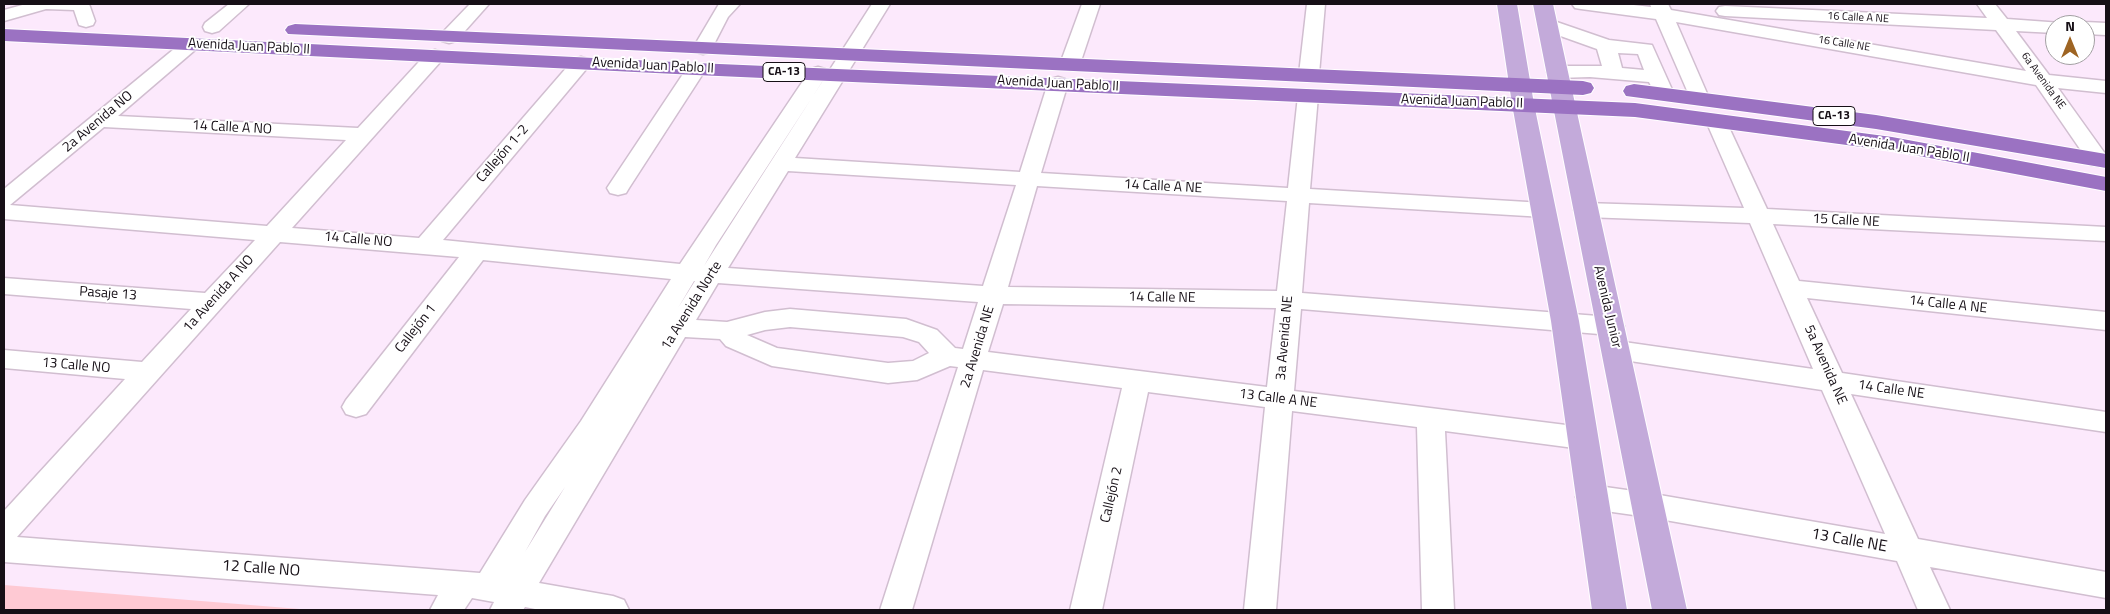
<!DOCTYPE html>
<html>
<head>
<meta charset="utf-8">
<style>
  body { margin:0 }
  #map { position:relative; width:2110px; height:614px; overflow:hidden; background:#fce9fc; font-family:"Titillium Web",sans-serif }
  canvas { display:block }
  .frame { position:absolute; inset:0; border:5px solid #160f16; pointer-events:none }
  .north { position:absolute; left:2045px; top:15px; width:50px; height:50px; box-sizing:border-box; background:#fff; border:1px solid #a29fa2; border-radius:50%; rotate:0deg; font-size:14px; font-weight:700; line-height:20px; text-align:center; color:#160f16 }
  .north::after { content:''; display:block; margin:auto; width:18px; height:22px; background:#9e6423; clip-path:polygon(50% 0,100% 100%,50% 72%,0 100%) }
</style>
</head>
<body>
<div id="map">
<canvas width="2110" height="614"></canvas>
<div class="frame"></div>
<div class="north">N</div>
</div>
<script>
const ctx = document.querySelector('canvas').getContext('2d');
ctx.lineJoin = 'round';
function fill(path, color) { ctx.fillStyle = color; ctx.fill(path, 'evenodd'); }
const toPath = rows => new Path2D(rows.map(r => 'M' + r).join(''));
function trace(path, color, width, dash) { ctx.strokeStyle = color; ctx.lineWidth = width; ctx.lineCap = dash ? 'butt' : 'round'; ctx.setLineDash(dash || []); ctx.stroke(path); }
function drawText(font, color, halo, rows, align = 'center') {
  ctx.font = font + ' "Titillium Web",sans-serif'; ctx.lineWidth = 4; ctx.setLineDash([]); ctx.textBaseline = 'middle'; ctx.strokeStyle = halo; ctx.fillStyle = color; for (const [text, x, y, turn = 0] of rows) {
    ctx.save(); ctx.translate(x, y); ctx.rotate((+turn || 0) * Math.PI / 180); ctx.textAlign = isNaN(turn) ? turn : align; if (halo) ctx.strokeText(text, 0, 0); ctx.fillText(text, 0, 0); ctx.restore();
  }
}
const green = toPath([
  [4,585,312,610,4,610]
]);
const minor = toPath([
  [26,4,89,4,95,21,93,25,86,27,79,25,74,10,46,9,4,21,4,10,26,4],
  [229,4,249,4,219,31,212,33,205,31,203,27,205,23,229,4],
  [470,4,489,4,456,41,449,43,442,41,440,37,442,33,470,4],
  [719,4,740,4,728,17,710,52,703,54,696,52,693,48,719,4],
  [872,4,890,4,795,158,1020,172,1048,83,1051,79,1058,77,1065,79,1068,83,1041,173,1288,188,1298,96,1301,92,1308,90,1315,92,1318,96,1310,189,1544,203,1552,205,1555,210,1552,215,1544,217,1309,203,1302,293,1611,317,1620,320,1624,326,1620,332,1611,335,1301,309,1294,391,1582,427,1592,430,1596,438,1592,446,1582,449,1445,431,1454,610,1422,610,1417,427,1292,411,1276,610,1244,610,1265,407,1148,392,1102,610,1070,610,1122,388,983,370,912,610,880,610,958,367,950,366,917,380,888,383,772,366,726,346,720,339,685,337,539,583,613,596,624,600,629,610,540,610,525,607,523,610,490,610,494,602,472,598,464,610,430,610,438,595,4,562,4,511,125,379,4,368,4,350,142,362,191,309,4,294,4,278,205,293,255,240,4,219,4,189,185,40,192,38,199,40,202,44,118,116,358,128,428,52,435,50,442,52,445,56,442,60,292,228,419,238,574,59,581,57,588,59,591,63,588,67,443,240,680,264,811,69,818,67,825,69,828,73,716,245,704,266,872,4],
  [104,127,346,140,267,226,10,205,104,127],
  [788,171,1016,185,983,286,728,268,788,171],
  [1037,186,1287,201,1277,291,1008,287,1037,186],
  [280,242,459,257,346,400,342,407,346,414,356,417,366,414,483,260,671,279,581,421,525,500,480,573,17,537,280,242],
  [694,281,695,281,678,308,694,281],
  [718,283,978,302,963,349,955,348,937,330,906,319,790,309,765,312,727,322,696,320,718,283],
  [1003,304,1276,308,1267,387,988,352,1003,304],
  [790,327,903,337,919,342,929,353,913,361,888,363,777,348,747,335,765,330,790,327],
  [565,487,525,552,545,516,565,487],
  [1082,4,1100,4,1080,64,1077,68,1070,70,1063,68,1060,64,1082,4],
  [1307,4,1325,4,1319,74,1316,78,1309,80,1302,78,1299,74,1307,4],
  [1572,4,1625,4,1651,7,1650,4,1668,4,1671,10,2026,71,1996,30,1725,16,1719,15,1716,11,1719,7,1725,6,1987,18,1977,4,1995,4,2007,19,2062,23,2063,25,2055,25,2055,33,2016,31,2049,75,2106,81,2106,93,2058,88,2106,155,2106,165,2099,166,2091,165,2036,85,1676,22,1709,98,1706,102,1699,104,1692,102,1656,19,1581,9,1575,8,1572,4],
  [1548,19,1609,40,1652,45,1674,94,1671,98,1664,100,1657,98,1649,82,1590,77,1557,78,1550,76,1547,72,1550,68,1557,66,1602,66,1597,49,1541,29,1539,25,1541,21,1548,19],
  [1618,53,1638,54,1644,70,1622,68,1618,53],
  [2085,22,2106,23,2106,35,2085,34,2085,25,2078,25,2085,22],
  [696,63,703,65,706,69,629,188,626,193,618,195,610,193,607,188,689,65,696,63],
  [1716,115,1723,117,1726,121,1767,209,2106,227,2106,241,1773,224,1799,281,2106,312,2106,330,1807,298,1842,373,2106,412,2106,432,1851,394,1918,539,2106,572,2106,598,1930,567,1950,610,1918,610,1897,561,1648,517,1591,509,1581,505,1576,497,1581,489,1591,485,1648,493,1885,534,1822,390,1617,359,1608,357,1604,350,1608,343,1617,341,1813,369,1750,223,1585,217,1577,215,1574,210,1577,205,1585,203,1744,208,1706,121,1709,117,1716,115]
]);
const major = toPath([
  [1497,4,1517,4,1534,104,1579,321,1627,610,1592,610,1551,321,1512,104,1497,4],
  [1533,4,1553,4,1687,610,1652,610,1533,4]
]);
const highway = toPath([
  [295,24,1583,81,1591,83,1594,88,1591,93,1583,95,288,34,285,30,288,26,295,24],
  [4,29,696,63,1635,103,1892,137,2106,177,2106,191,1892,151,1635,117,696,75,4,41,4,29],
  [1634,84,1876,115,2106,154,2106,168,1876,129,1626,96,1623,91,1626,86,1634,84]
]);
const farStreetnames = [
  ["16 Calle A NE",1858,18,3],
  ["16 Calle NE",1844,44,9],
  ["6a Avenida NE",2043,81,54]
];
const shields = [
  [784,72,42],
  [1834,116,42]
];
const shieldNames = [
  ["CA-13",784,72],
  ["CA-13",1834,116]
];
const streetNames = [
  ["Avenida Juan Pablo II",249,47,3],
  ["Avenida Juan Pablo II",653,66,3],
  ["Avenida Juan Pablo II",1058,84,3],
  ["Avenida Juan Pablo II",1462,102,2],
  ["2a Avenida NO",98,122,-40],
  ["14 Calle A NO",232,128,3],
  ["Avenida Juan Pablo II",1909,149,9],
  ["Callejón 1-2",503,154,-49],
  ["14 Calle A NE",1163,187,3],
  ["15 Calle NE",1846,221,3],
  ["14 Calle NO",358,240,5],
  ["Pasaje 13",108,294,4],
  ["1a Avenida A NO",219,294,-48],
  ["14 Calle NE",1162,298,1],
  ["14 Calle A NE",1948,305,6],
  ["1a Avenida Norte",692,306,-58],
  ["Avenida Junior",1607,307,77],
  ["Callejón 1",416,329,-52],
  ["3a Avenida NE",1285,338,-85],
  ["2a Avenida NE",978,347,-73],
  ["5a Avenida NE",1825,365,66],
  ["13 Calle NO",76,366,5],
  ["14 Calle NE",1891,390,8],
  ["13 Calle A NE",1278,399,7],
  ["Callejón 2",1112,495,-77]
];
const nearStreetnames = [
  ["13 Calle NE",1849,541,10],
  ["12 Calle NO",261,569,4]
];
fill(green, '#fec9d3');
trace(minor, '#d1bed0', 3);
trace(major, '#fff', 2);
trace(highway, '#fff', 2);
fill(minor, '#fff');
fill(major, '#c3aada');
fill(highway, '#9b72c2');
drawText('11px', '#160f16', '#fff', farStreetnames);
for (const [x, y, w] of shields) { const box = new Path2D(); box.roundRect(x - w / 2, y - 9.5, w, 19, 4); ctx.fillStyle = '#fff'; ctx.fill(box); trace(box, '#160f16', 1); }
drawText('bold 12px', '#160f16', null, shieldNames);
drawText('14px', '#160f16', '#fff', streetNames);
drawText('16px', '#160f16', '#fff', nearStreetnames);
</script>
</body>
</html>
